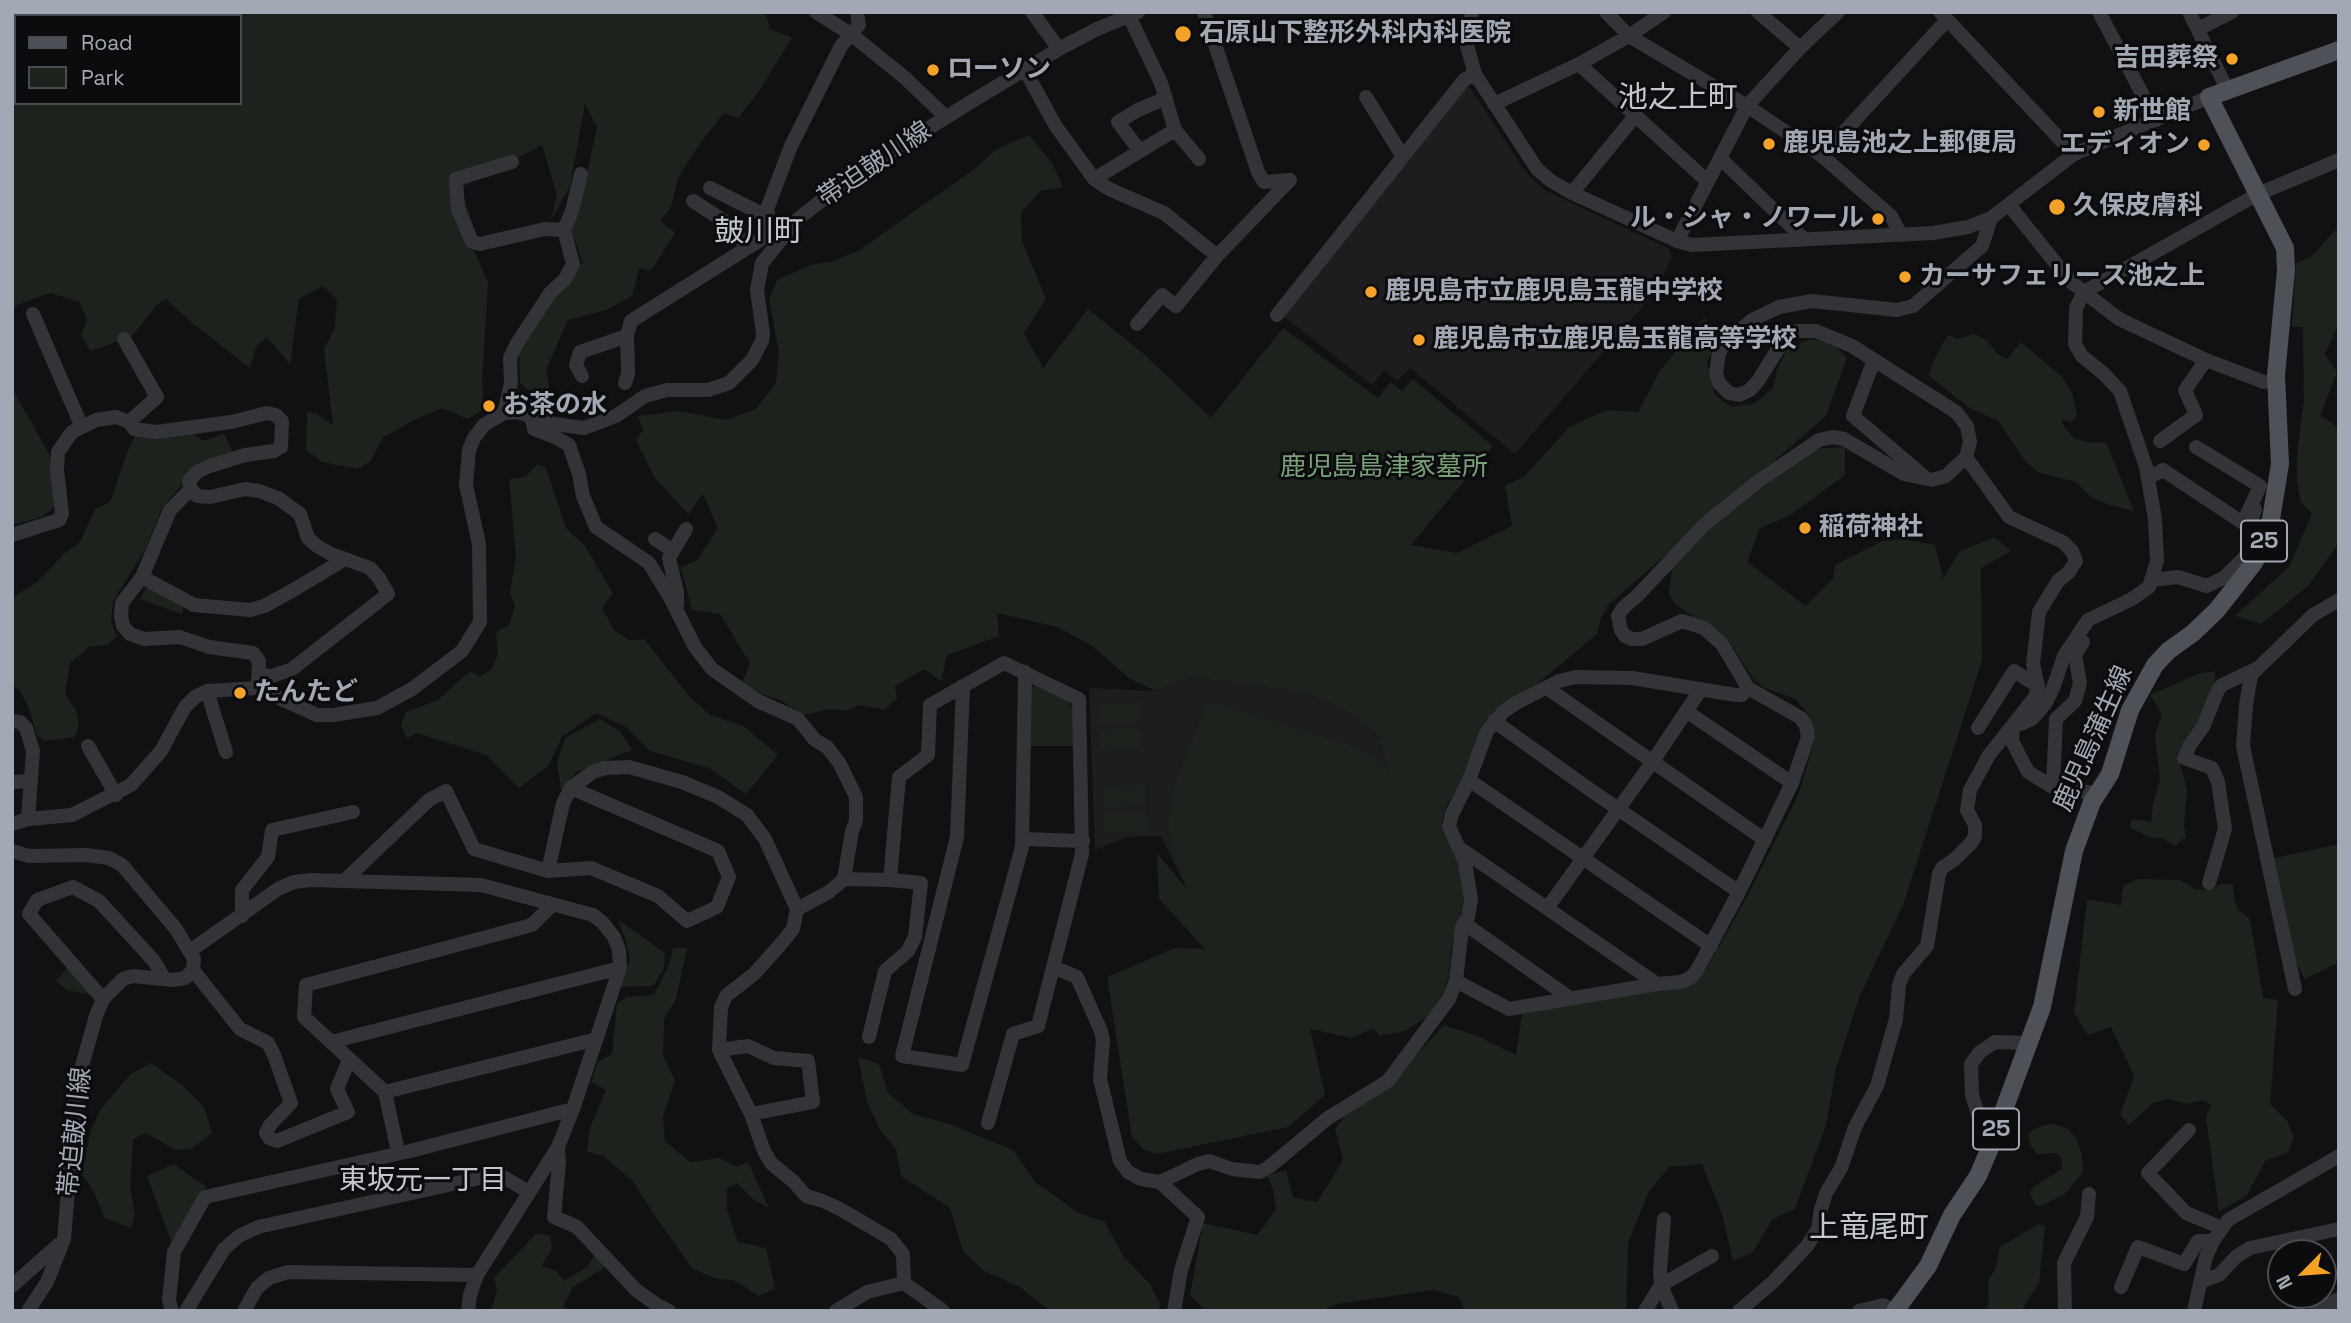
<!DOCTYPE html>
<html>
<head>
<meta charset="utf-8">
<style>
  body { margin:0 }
  #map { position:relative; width:2351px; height:1323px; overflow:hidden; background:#111113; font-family:"Space Grotesk",sans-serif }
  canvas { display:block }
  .frame { position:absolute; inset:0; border:14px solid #a2a9b4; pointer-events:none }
  .legend { position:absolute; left:14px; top:14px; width:228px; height:91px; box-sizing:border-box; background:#0c0c0e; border:2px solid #484b50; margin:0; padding:9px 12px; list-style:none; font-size:21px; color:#a2a9b4 }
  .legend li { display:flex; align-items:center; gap:14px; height:35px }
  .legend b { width:35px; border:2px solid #484b50 }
  .north { position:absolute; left:2267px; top:1239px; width:70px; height:70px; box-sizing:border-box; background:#0c0c0e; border:2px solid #484b50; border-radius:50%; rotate:245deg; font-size:19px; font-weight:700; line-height:28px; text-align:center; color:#a2a9b4 }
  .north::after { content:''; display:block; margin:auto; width:24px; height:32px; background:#f5a228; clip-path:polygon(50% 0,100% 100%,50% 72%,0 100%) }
</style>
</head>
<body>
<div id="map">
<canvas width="2351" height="1323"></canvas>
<div class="frame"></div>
<ul class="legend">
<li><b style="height:9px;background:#4e5157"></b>Road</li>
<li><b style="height:19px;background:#1c231c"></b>Park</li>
</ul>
<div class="north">N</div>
</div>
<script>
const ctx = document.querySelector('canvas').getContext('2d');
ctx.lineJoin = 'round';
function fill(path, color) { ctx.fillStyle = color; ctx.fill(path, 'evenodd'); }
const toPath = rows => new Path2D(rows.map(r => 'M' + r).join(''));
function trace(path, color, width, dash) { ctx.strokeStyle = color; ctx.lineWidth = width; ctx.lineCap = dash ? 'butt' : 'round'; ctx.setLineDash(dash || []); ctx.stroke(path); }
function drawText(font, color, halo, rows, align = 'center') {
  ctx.font = font + ' "Space Grotesk","Noto Sans JP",sans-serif'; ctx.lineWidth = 6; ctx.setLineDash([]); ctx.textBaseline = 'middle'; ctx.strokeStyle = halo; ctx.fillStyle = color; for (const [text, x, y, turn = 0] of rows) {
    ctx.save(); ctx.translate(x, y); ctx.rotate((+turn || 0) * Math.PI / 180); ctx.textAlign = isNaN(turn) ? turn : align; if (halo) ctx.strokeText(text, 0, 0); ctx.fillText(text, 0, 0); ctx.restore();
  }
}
const built = toPath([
  [1464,86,1470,88,1525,171,1544,190,1668,248,1672,257,1660,283,1650,298,1515,454,1410,368,1397,381,1384,370,1372,385,1283,316],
  [1193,677,1309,694,1349,712,1380,740,1392,776,1188,891,1161,836,1127,837,1095,850,1089,688,1156,691]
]);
const green = toPath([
  [12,12,765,12,770,29,792,38,759,91,738,118,724,113,701,142,678,178,671,207,660,221,675,233,651,271,639,268,632,296,606,310,568,320,546,370,551,399,539,399,520,383,519,352,562,270,583,263,570,227,579,211,597,127,585,104,570,186,551,220,557,195,542,145,460,188,475,230,473,248,488,282,482,382,483,409,468,419,443,408,416,419,382,438,371,461,358,469,322,462,306,450,307,412,316,414,333,425,324,349,335,328,337,300,323,286,299,299,290,364,267,337,256,347,250,368,192,323,166,299,155,307,132,336,91,351,81,336,87,319,79,302,50,293,17,305,12,312],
  [16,16,240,16,240,103,16,103],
  [1029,135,1052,163,1063,187,1040,191,1021,213,1022,241,1046,299,1024,333,1043,368,1088,309,1145,355,1211,418,1283,328,1378,398,1390,382,1402,391,1413,379,1493,446,1411,545,1457,553,1512,526,1505,486,1524,477,1569,427,1607,410,1638,412,1661,369,1704,318,1721,334,1707,363,1715,395,1731,407,1754,404,1773,388,1777,370,1787,349,1808,340,1830,341,1847,358,1826,416,1609,604,1601,618,1597,634,1537,684,1493,712,1481,727,1461,783,1448,803,1441,823,1449,842,1461,860,1466,881,1463,905,1451,948,1449,975,1443,996,1428,1016,1405,1031,1379,1036,1374,1028,1352,1038,1310,1029,1325,1095,1288,1127,1157,1154,1143,1149,1132,1137,1107,977,1175,948,1205,949,1159,899,1157,853,1187,889,1171,848,1169,820,1173,790,1208,701,1346,744,1375,756,1391,774,1379,738,1349,712,1309,694,1193,677,1156,691,1129,678,1091,645,1057,627,997,613,999,636,947,655,941,681,924,669,895,686,897,699,884,710,859,705,847,711,829,709,803,715,780,700,758,693,742,684,750,663,720,614,692,610,681,568,697,560,718,528,703,494,688,514,654,477,636,440,643,430,638,416,679,411,726,420,756,409,776,383,779,352,769,299,777,280,811,265,833,261,858,251,973,170,997,149],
  [2339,226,2339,322,2325,354,2337,372,2320,416,2339,428,2339,543,2308,586,2261,624,2235,616,2289,567,2312,514,2301,502,2297,482,2297,457,2304,400,2303,327,2292,327,2296,263,2312,256],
  [1974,334,1988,341,1996,353,2007,359,2021,342,2062,377,2072,392,2077,415,2071,422,2061,419,2065,428,2075,439,2093,443,2106,442,2134,511,2109,505,2091,497,2076,482,2040,473,2026,462,1998,421,1968,407,1928,375,1938,352,1948,335,1958,339],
  [12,388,49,454,59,489,53,508,42,517,12,525],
  [190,432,203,441,224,434,233,452,197,466,162,508,145,550,113,601,111,621,117,636,108,645,89,647,70,663,65,694,76,710,79,725,75,737,46,741,37,736,29,708,20,691,12,685,12,598,37,582,65,553,80,542,95,509,110,502,128,450,136,435],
  [1845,447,1845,475,1789,516,1760,528,1747,562,1806,606,1833,579,1835,565,1883,541,1903,539,1935,545,1943,579,1959,552,1994,537,2011,551,1981,568,1982,661,1903,905,1860,995,1836,1069,1826,1125,1795,1209,1773,1219,1752,1253,1733,1261,1722,1214,1702,1164,1669,1167,1648,1193,1628,1243,1626,1311,1465,1311,1459,1297,1433,1290,1337,1304,1321,1311,1206,1311,1190,1295,1203,1223,1257,1235,1276,1210,1273,1189,1267,1176,1286,1170,1293,1198,1317,1202,1343,1160,1335,1129,1348,1112,1386,1087,1444,1025,1475,1035,1516,1055,1522,1014,1598,998,1684,986,1706,969,1748,895,1799,793,1815,739,1809,716,1796,699,1765,688,1754,680,1728,640,1675,604,1669,595,1672,569,1711,527,1812,449],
  [538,464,546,468,566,528,585,546,613,593,602,608,614,630,629,640,644,639,690,697,710,715,743,726,778,755,746,794,709,768,650,751,626,727,596,713,562,737,549,765,519,788,486,755,417,733,407,738,401,725,406,712,438,700,470,671,480,677,492,669,498,653,496,632,509,625,515,606,510,593,516,556,509,479,525,477],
  [148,585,184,604,182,614,140,599],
  [2215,671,2215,685,2198,724,2177,754,2187,788,2184,826,2186,837,2175,846,2161,837,2151,838,2129,827,2132,819,2151,822,2153,804,2160,780,2155,735,2162,714,2150,695,2200,673],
  [1039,685,1068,699,1074,712,1075,746,1030,746,1029,688],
  [1140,702,1140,723,1099,724,1098,704],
  [600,719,620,731,632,750,576,772,562,794,557,763,565,738],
  [1141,729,1142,749,1100,750,1099,730],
  [1145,785,1146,805,1104,807,1103,787],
  [1146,812,1147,832,1105,833,1104,813],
  [2339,844,2339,962,2305,979,2295,961,2271,859],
  [2137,879,2180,880,2195,889,2212,890,2220,884,2233,884,2235,902,2238,910,2250,919,2263,998,2278,1000,2270,1104,2287,1121,2294,1137,2288,1152,2265,1161,2247,1195,2219,1212,2206,1117,2211,1105,2203,1100,2188,1104,2168,1099,2153,1103,2129,1125,2120,1115,2134,1076,2111,1027,2088,1035,2074,1013,2087,899,2121,905,2123,886],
  [618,920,665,953,664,968,653,986,621,987,630,959,625,938],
  [673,948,687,948,676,999,664,1019,663,1055,675,1081,663,1116,665,1141,690,1162,720,1158,736,1167,748,1162,769,1208,754,1200,737,1183,727,1188,727,1210,738,1242,766,1248,775,1288,759,1296,733,1280,717,1279,692,1268,653,1213,633,1181,603,1156,587,1152,590,1128,606,1090,591,1082,598,1062,612,1054,617,1004,626,997,654,995,671,960],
  [68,967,93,995,67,990,56,981],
  [858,1057,879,1064,888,1093,913,1114,950,1124,1013,1150,1036,1183,1079,1213,1105,1222,1123,1256,1150,1284,1160,1304,1159,1311,1050,1311,1020,1287,984,1271,963,1251,950,1208,901,1176,896,1149,880,1130,867,1102],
  [151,1063,181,1084,204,1107,212,1133,191,1149,176,1150,146,1133,133,1139,130,1187,135,1214,131,1228,105,1218,93,1190,82,1175,90,1133,100,1110,131,1074],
  [2052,1123,2068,1129,2077,1139,2082,1157,2083,1172,2065,1194,2041,1206,2036,1206,2030,1194,2033,1187,2062,1169,2062,1162,2060,1156,2055,1153,2037,1154,2031,1146,2028,1134,2034,1129],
  [174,1164,206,1187,172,1243,147,1176],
  [2039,1224,2045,1226,2039,1283,2021,1311,1986,1311,1989,1303,1988,1281,1995,1270,2000,1247],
  [536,1234,550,1235,552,1249,541,1266,556,1271,564,1281,587,1267,599,1248,607,1266,573,1287,563,1306,567,1311,491,1311,497,1290,494,1278]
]);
const minor = toPath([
  [816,12,852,35,904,77,946,117],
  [1032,12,1059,49],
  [1204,12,1258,172,1264,182,1290,180],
  [1472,12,1466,42,1475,74,1537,169,1551,181,1572,193,1677,241,1692,245,1933,233,1968,227,1991,218,2074,154,2209,97],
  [1606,12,1629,36,1747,106,1822,156,1891,216,1901,235],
  [1758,12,1800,48],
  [1940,12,2074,154],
  [2099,12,2156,120],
  [2189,12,2228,91],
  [2198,29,2232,12],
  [1579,64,1707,181],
  [1025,70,1055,125,1094,179,1109,189,1164,213,1217,256,1290,180],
  [1366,97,1403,157],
  [1494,104,1579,64,1629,36,1664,12],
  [1175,130,1199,159],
  [1140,151,1118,122,1138,110,1166,98],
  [1822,156,1947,20],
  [1720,158,1804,239],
  [512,162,456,179,458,209,472,242,480,244,545,229,564,230],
  [1094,179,1175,130,1161,83,1129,16],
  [710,188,768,217],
  [1572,193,1636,115],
  [693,201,724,221,748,247],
  [2009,205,2071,282,2119,319,2206,360,2264,382],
  [1677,241,1747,106,1800,48,1838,12],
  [778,242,771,233,767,209,791,146,841,46,859,25,857,12],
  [33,314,81,425],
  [1277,315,1464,80,1475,74],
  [1137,324,1162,295,1176,306,1217,256],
  [124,339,157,397,129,422,134,429,156,432,231,422,267,413,276,415,282,421,281,447,274,451,245,455,207,467,197,472,189,481,191,489,197,496,210,497,245,489,259,491,278,498,300,514,308,538,317,546,331,554,370,568,379,578,388,594,292,669,272,676,260,675],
  [1874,360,1853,416,1927,479],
  [582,376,576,365,580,352,627,336],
  [625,383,628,374,627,336,631,321,771,233],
  [504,413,511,383,510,358,516,345,550,293,565,279,573,264,564,230,572,211,581,174],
  [531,415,534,429,555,437,569,445,579,474,583,496,596,527,649,563,671,599,695,647,712,669,758,701,798,719,815,740,827,747,840,764,856,797,856,821,852,831,844,879],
  [2160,441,2196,415,2185,390,2206,360],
  [2148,478,2163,470,2243,523,2260,486,2196,447],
  [191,489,170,510,142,577,122,603,121,616,123,626,130,634,144,639,180,637,209,647,253,653,259,661,258,684],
  [12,535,59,520,62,514,57,470,58,452,72,432,96,420,116,417,129,422],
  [655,539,673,551],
  [142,577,194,605,250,610,264,606,290,592,345,559],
  [2152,580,2178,577,2207,586,2225,577,2244,558,2252,545,2253,532,2251,522,2255,509],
  [677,605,677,592,669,558,686,529],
  [963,686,957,837,902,1056,962,1065,1022,847,1025,672],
  [1547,688,1765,840],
  [207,691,226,752],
  [1686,711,1792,783],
  [12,721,20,722,26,728,33,751,28,819],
  [1494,721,1589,789,1739,892],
  [1978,728,2014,671,2038,686],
  [88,746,116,795],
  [1469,780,1711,946],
  [12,782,31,781],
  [2053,787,2056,719,2075,701,2080,683,2075,655,2083,642],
  [2098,794,2051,786,2028,772,2012,741,2013,727,2032,719,2045,704,2053,688,2064,656,2088,620,2132,599,2149,587,2157,561,2155,519,2146,467,2134,432,2120,391,2104,374,2082,356,2075,344,2076,308,2084,292,2258,194,2339,160],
  [12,824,28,819,72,815,131,785,161,751,185,707,195,697,207,691,257,688,317,715,333,715,377,708,412,689,462,651,480,622,479,544,466,485,469,450,474,438,484,425,504,413,518,412,554,424,584,428,616,416,645,396,667,390,708,390,729,383,752,360,762,341,763,333,757,290,762,263,798,219,855,174,974,100,1059,49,1095,30,1138,12],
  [1023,839,1083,841],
  [1458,847,1657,984],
  [12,851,29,856,87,855,109,858,122,865,176,929,194,959,193,970,185,978,173,980,133,976,123,979,103,999,96,1016,77,1084,64,1239,47,1282,28,1311],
  [548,871,591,868,658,896,687,921,717,907,729,877,718,851,571,788],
  [345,880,429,800,446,791,474,849,548,871,563,803,571,788,593,772,605,768,629,767,682,782,718,797,747,815,765,839,797,909,793,929,780,945,755,973,726,996,721,1007,719,1050,751,1114,764,1151,771,1163,794,1182,806,1196,823,1201,840,1209,891,1239,903,1254,904,1283],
  [2209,883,2225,829,2218,782,2212,768,2184,758,2190,745,2203,727,2218,690,2222,685,2258,668],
  [1548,907,1653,761,1701,689],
  [797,909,829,892,844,879,890,880,899,777,928,755,930,705,1004,663,1079,699,1082,854,1038,1026,1013,1034,988,1123],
  [242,916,242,890,268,857,272,830,353,812],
  [1465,924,1570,998],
  [190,951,278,889,294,882,311,880,481,885,593,915,603,923,614,937,619,950,620,968,573,1109,558,1147,477,1275,470,1295,468,1311],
  [1053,967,1077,977,1101,1031,1103,1040,1100,1079,1120,1161,1128,1172,1141,1179,1160,1182,1198,1164,1209,1161,1232,1169,1260,1172,1269,1167,1328,1118,1388,1081,1449,999,1456,981,1462,927,1468,917,1471,900,1465,862,1449,826,1452,814,1469,780,1487,731,1503,712,1516,703,1559,681,1576,677,1632,678,1736,695,1742,695,1748,688],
  [193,970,240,1029,268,1043,274,1055,291,1103,270,1125,266,1133,269,1138,277,1141,348,1112,337,1089,349,1060],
  [1456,981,1509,1009,1657,984,1681,982,1690,978,1696,972,1739,892,1792,783,1808,737,1806,726,1801,718,1748,688,1722,644,1704,628,1682,621,1642,639,1632,639,1625,636,1621,630,1618,616,1623,608,1637,596,1705,524,1760,480,1819,440,1833,437,1844,439,1904,474,1932,480,1946,476,1966,457,1970,442,1967,426,1956,412,1852,346,1816,331,1797,331,1789,335,1778,349,1758,381,1750,390,1739,395,1729,393,1719,383,1716,373,1719,353,1725,343,1752,320,1779,307,1812,301,1897,310,1913,306,1982,246,1991,218],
  [2295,989,2243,746,2246,705,2251,675,2313,615,2339,600],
  [103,999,29,914,37,900,73,887,99,901,154,961,164,978],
  [869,1037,885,971,908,951,915,937,921,883,890,880],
  [331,1042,620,968],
  [719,1050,748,1046,774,1058,808,1061,813,1102,751,1114],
  [385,1092,597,1039],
  [2189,1130,2148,1173,2186,1213,2222,1228],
  [558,1147,559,1163,554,1217,577,1227,636,1290,657,1305,669,1311],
  [1989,1150,1972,1095,1971,1064,1980,1052,1995,1042,2028,1043],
  [398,1152,385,1092,304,1017,306,985,532,925,553,904],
  [1160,1182,1198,1217,1181,1270,1174,1311],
  [1664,1219,1660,1270,1661,1285,1672,1311],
  [2200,1282,2219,1275,2237,1256,2250,1248,2339,1229],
  [12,1286,58,1245],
  [2121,1287,2138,1247,2184,1264,2198,1241,2213,1241],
  [172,1311,169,1300,174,1252,205,1197,410,1151,573,1109],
  [186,1311,224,1249,239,1236,258,1227,498,1174,529,1192],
  [244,1311,257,1288,269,1278,288,1272,477,1275],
  [836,1311,867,1292,904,1283,943,1311],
  [1645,1311,1661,1285,1712,1256],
  [1739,1311,1773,1282,1807,1246,1818,1229,1821,1209,1826,1193,1841,1168,1855,1127,1877,1086,1896,1019,1899,985,1903,974,1927,946,1939,874,1942,868,1955,859,1972,842,1975,836,1975,825,1967,810,1970,790,1989,755,2035,697,2038,686,2033,664,2039,612,2058,581,2069,572,2076,561,2072,551,2063,542,2009,517,1966,457],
  [1859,1311,1883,1305,1894,1311],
  [2065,1311,2064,1263,2087,1217,2089,1194],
  [2194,1311,2206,1257,2213,1241,2228,1220,2339,1156],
  [2316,1311,2339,1299]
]);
const major = toPath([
  [1895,1311,1928,1266,1952,1215,1978,1176,1989,1150,2042,1007,2074,851,2092,802,2110,774,2130,710,2155,665,2168,651,2193,633,2217,610,2253,564,2261,550,2271,519,2280,464,2276,375,2286,270,2285,248,2209,97,2339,50]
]);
const markers = [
  [1183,34,9,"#f5a228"],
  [2232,59,7,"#f5a228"],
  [933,70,7,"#f5a228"],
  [2099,112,7,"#f5a228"],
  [1769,144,7,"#f5a228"],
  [2204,145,7,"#f5a228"],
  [2057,207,9,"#f5a228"],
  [1878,219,7,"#f5a228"],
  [1905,277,7,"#f5a228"],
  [1371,292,7,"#f5a228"],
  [1419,340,7,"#f5a228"],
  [489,406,7,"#f5a228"],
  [1805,528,7,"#f5a228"],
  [240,693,7,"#f5a228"]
];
const shields = [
  [2264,541,46],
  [1996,1129,46]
];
const shieldNames = [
  ["25",2264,541],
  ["25",1996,1129]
];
const poiNames = [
  ["石原山下整形外科内科医院",1199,34],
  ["吉田葬祭",2218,59,"right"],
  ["ローソン",947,70],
  ["新世館",2113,112],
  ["鹿児島池之上郵便局",1783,144],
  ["エディオン",2190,145,"right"],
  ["久保皮膚科",2073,207],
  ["ル・シャ・ノワール",1864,219,"right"],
  ["カーサフェリース池之上",1919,277],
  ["鹿児島市立鹿児島玉龍中学校",1385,292],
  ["鹿児島市立鹿児島玉龍高等学校",1433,340],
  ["お茶の水",503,406],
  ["稲荷神社",1819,528],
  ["たんたど",254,693]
];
const streetNames = [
  ["帯迫皷川線",875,165,-34],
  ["鹿児島蒲生線",2094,739,-66],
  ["帯迫皷川線",76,1132,-84]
];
const parkNames = [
  ["鹿児島島津家墓所",1384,468]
];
const neighbourhoodNames = [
  ["東坂元一丁目",423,1181]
];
const quarterNames = [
  ["池之上町",1678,99],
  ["皷川町",759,233],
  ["上竜尾町",1869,1229]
];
fill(built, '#1d1d20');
fill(green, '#1c231c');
trace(minor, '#323438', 14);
trace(major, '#4e5157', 18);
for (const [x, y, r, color] of markers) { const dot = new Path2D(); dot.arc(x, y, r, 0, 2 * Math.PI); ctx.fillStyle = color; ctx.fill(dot); trace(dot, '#0c0c0e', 2.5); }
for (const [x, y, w] of shields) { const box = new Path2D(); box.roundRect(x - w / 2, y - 20.5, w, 41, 5); ctx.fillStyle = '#0c0c0e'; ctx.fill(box); trace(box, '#a2a9b4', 2); }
drawText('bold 24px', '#a2a9b4', null, shieldNames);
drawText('bold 26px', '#a2a9b4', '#0c0c0e', poiNames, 'left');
drawText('26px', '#a2a9b4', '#0c0c0e', streetNames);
drawText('26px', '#79a079', '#0c0c0e', parkNames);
drawText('28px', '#c3c8d0', '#0c0c0e', neighbourhoodNames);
drawText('30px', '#c3c8d0', '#0c0c0e', quarterNames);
</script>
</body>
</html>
